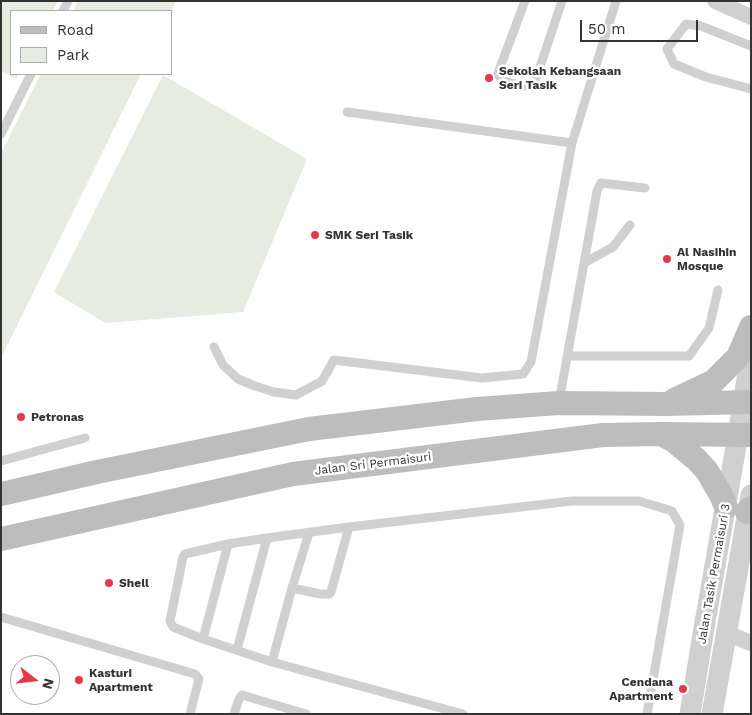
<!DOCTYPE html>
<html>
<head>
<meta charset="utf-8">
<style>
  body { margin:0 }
  #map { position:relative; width:752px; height:715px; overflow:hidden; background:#fff; font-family:"Work Sans",sans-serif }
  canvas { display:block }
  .frame { position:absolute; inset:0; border:2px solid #333; pointer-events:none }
  .legend { position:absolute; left:10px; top:10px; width:162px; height:65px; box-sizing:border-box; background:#fff; border:1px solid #adadad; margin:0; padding:6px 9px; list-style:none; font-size:15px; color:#333 }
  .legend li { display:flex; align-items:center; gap:10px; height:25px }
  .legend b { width:25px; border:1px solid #adadad }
  .north { position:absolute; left:10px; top:655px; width:50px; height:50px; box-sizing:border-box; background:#fff; border:1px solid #adadad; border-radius:50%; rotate:106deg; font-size:14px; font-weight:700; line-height:20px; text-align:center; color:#333 }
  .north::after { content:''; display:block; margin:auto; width:18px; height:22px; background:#e63946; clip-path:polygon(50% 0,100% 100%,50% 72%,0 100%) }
  .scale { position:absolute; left:580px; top:20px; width:118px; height:22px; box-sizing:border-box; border:2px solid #333; border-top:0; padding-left:6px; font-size:15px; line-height:18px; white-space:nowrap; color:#333; -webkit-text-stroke:4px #fff; paint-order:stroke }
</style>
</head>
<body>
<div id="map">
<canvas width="752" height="715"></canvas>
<div class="frame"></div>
<ul class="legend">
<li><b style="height:6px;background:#bdbdbd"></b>Road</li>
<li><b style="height:14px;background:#e6ecdf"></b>Park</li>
</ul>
<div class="north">N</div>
<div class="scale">50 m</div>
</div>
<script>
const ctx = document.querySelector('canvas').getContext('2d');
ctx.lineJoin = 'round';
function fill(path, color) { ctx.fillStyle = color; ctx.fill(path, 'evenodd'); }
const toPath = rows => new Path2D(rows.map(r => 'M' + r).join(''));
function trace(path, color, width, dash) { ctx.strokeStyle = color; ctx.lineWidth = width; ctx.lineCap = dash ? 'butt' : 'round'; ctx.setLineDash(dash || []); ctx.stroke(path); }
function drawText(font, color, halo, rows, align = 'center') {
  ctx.font = font + ' "Work Sans",sans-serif'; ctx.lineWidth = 5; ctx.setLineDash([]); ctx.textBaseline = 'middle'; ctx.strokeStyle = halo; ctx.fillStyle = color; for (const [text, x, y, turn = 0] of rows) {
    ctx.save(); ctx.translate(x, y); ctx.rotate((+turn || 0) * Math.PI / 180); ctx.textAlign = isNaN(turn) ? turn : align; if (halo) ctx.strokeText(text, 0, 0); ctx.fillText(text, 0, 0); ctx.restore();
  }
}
const green = toPath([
  [1,1,58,1,52,11,11,11,11,74,19,74,16,79,1,71],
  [78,1,176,1,171,11,73,11],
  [41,74,141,74,1,358,1,153],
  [163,75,307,159,243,312,105,323,54,292]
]);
const service = toPath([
  [525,1,498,73,501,80,522,86,531,86,537,76,562,1],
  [63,11,68,1],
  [751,46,701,26,686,24,667,49,674,64,706,77,751,89],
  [347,112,572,143],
  [1,134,31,74],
  [584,263,613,247,630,225],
  [214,347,223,365,238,379,255,386,274,392,296,395,322,381,334,360,482,378,523,374,531,362,572,143,616,1],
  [568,356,689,356,709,328,718,290],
  [559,402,597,191,601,183,645,188],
  [1,461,85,438],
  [292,588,320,594,329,594,331,592,349,527],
  [1,617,195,674,199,679,190,714],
  [203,639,228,544],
  [237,650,267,538],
  [272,662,292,588,309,533],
  [234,714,239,699,242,695,306,714],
  [463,714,272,662,203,639,173,627,170,621,183,557,185,554,228,544,267,538,349,527,572,501,639,501,672,511,680,525,647,714]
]);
const minor = toPath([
  [715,1,751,17],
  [726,633,751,643]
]);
const tertiary = toPath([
  [690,714,704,628,738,435,751,354],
  [712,714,751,495]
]);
const secondary = toPath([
  [674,400,714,381,738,357,751,327],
  [661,434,674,441,697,460,707,471,721,495,726,507],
  [1,494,97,472,309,429,477,409,559,403,666,404,751,402],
  [747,512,751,508],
  [1,539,293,474,603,435,661,434,751,435]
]);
const markers = [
  [489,78,5,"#e63946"],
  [315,235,5,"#e63946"],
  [667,259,5,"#e63946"],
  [21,417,5,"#e63946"],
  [109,583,5,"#e63946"],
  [79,680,5,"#e63946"],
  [683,689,5,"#e63946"]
];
const poiNames = [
  ["Sekolah Kebangsaan",499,71],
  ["Seri Tasik",499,85],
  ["SMK Seri Tasik",325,235],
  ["Al Nasihin",677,252],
  ["Mosque",677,266],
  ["Petronas",31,417],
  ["Shell",119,583],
  ["Kasturi",89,673],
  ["Apartment",89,687],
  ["Cendana",673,682,"right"],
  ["Apartment",673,696,"right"]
];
const streetNames = [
  ["Jalan Sri Permaisuri",373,464,-7],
  ["Jalan Tasik Permaisuri 3",714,574,-80]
];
fill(green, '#e6ecdf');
trace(service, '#d0d0d0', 9);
trace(minor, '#d0d0d0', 16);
trace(tertiary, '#d0d0d0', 21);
trace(secondary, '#bdbdbd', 24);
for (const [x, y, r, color] of markers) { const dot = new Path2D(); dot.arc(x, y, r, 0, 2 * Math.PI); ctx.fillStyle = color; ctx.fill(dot); trace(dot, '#fff', 2); }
drawText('bold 12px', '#333', '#fff', poiNames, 'left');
drawText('12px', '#333', '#fff', streetNames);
</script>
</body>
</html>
